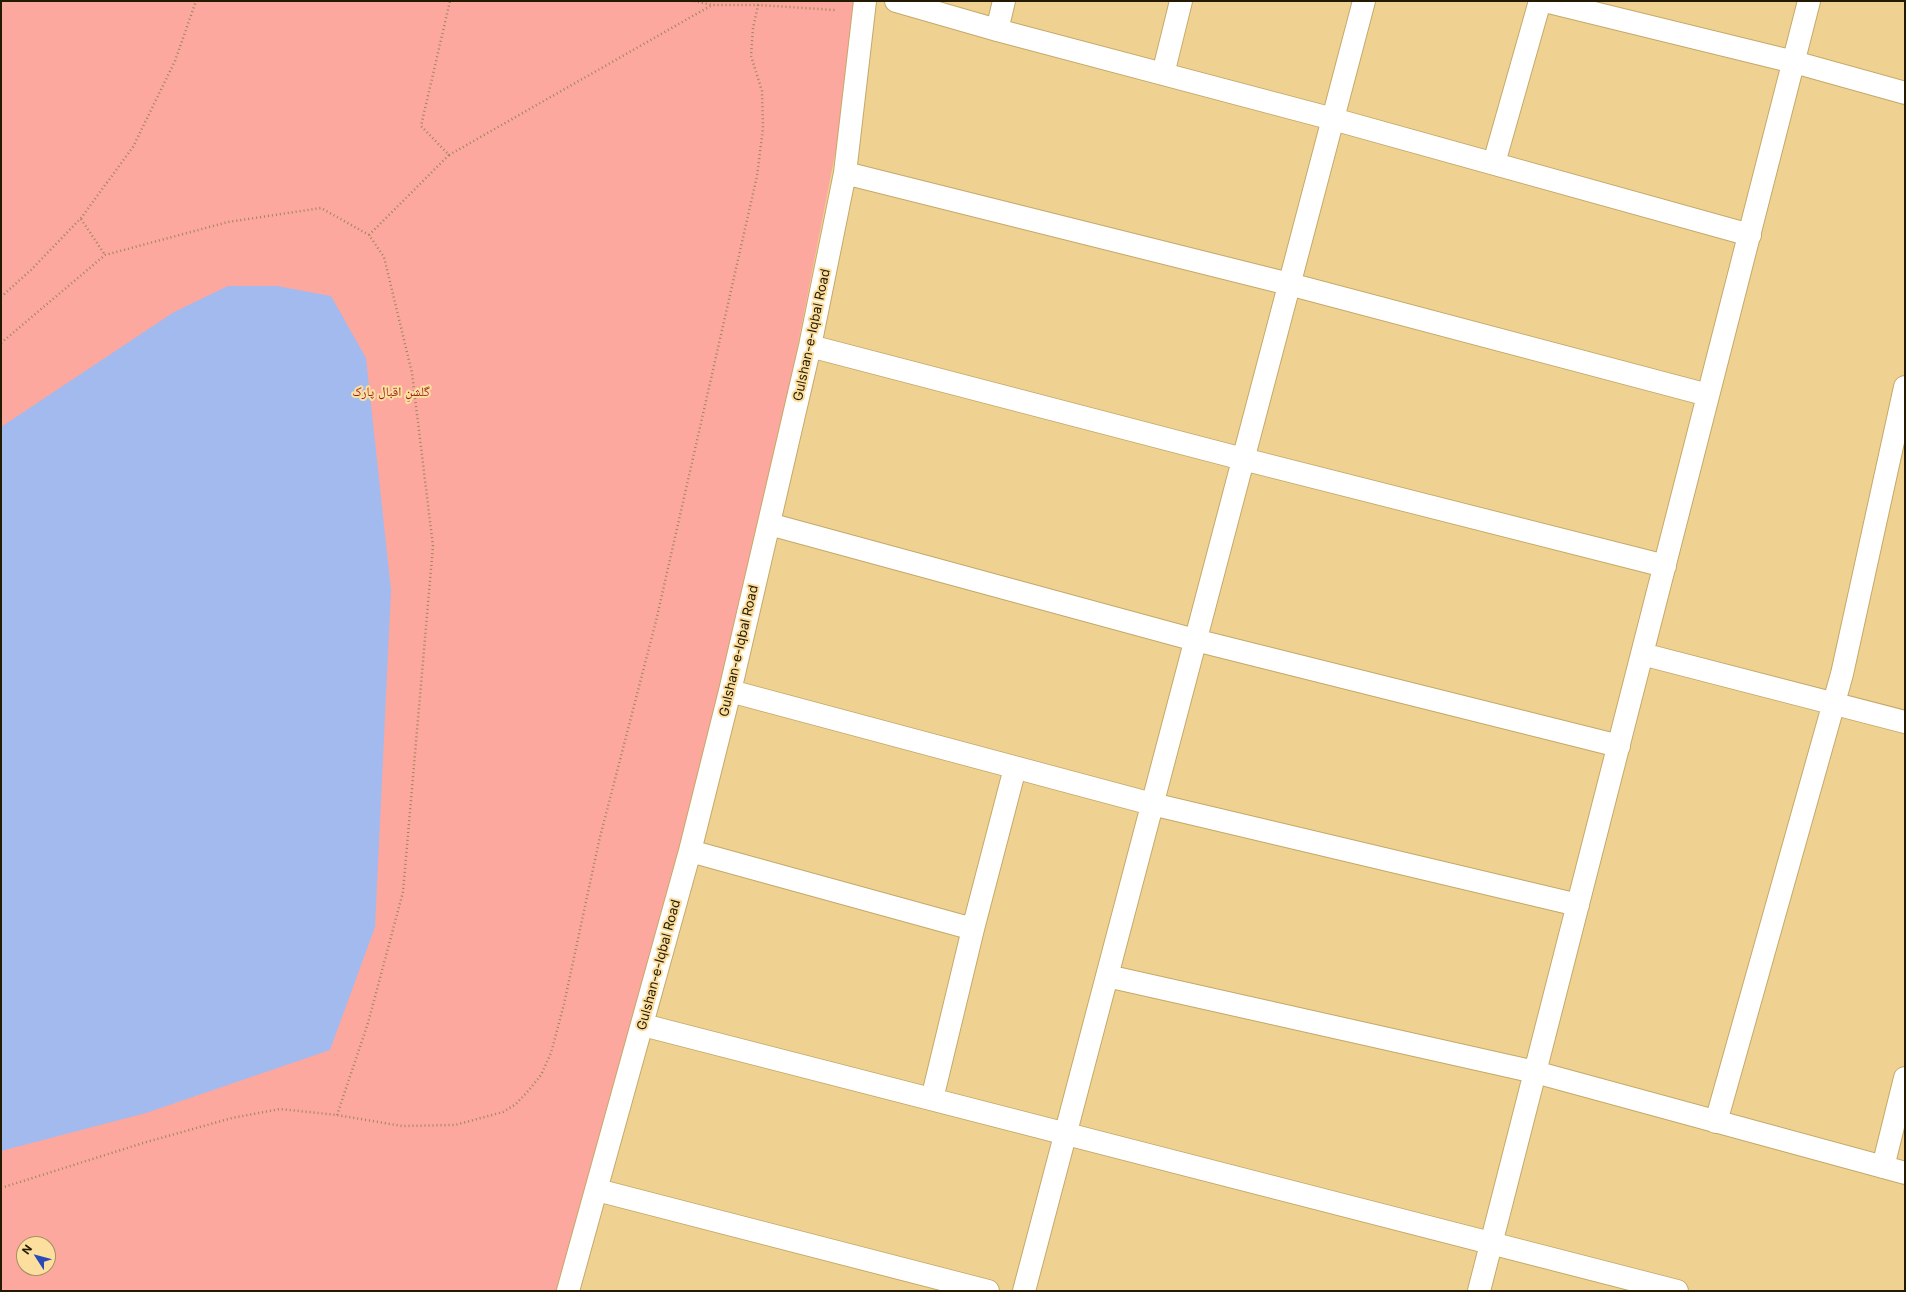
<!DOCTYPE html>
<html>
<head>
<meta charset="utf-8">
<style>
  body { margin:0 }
  #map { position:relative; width:1906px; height:1292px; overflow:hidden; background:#efd291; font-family:Inter,sans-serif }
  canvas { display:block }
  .frame { position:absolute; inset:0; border:2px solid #241901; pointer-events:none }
  .north { position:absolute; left:16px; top:1236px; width:40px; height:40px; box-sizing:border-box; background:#fcdf9e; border:1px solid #a6905f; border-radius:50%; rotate:306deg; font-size:11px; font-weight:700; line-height:16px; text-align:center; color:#241901 }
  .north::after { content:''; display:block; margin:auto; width:14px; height:18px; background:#2949b9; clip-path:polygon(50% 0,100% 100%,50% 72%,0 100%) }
</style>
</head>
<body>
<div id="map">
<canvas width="1906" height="1292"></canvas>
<div class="frame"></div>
<div class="north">N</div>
</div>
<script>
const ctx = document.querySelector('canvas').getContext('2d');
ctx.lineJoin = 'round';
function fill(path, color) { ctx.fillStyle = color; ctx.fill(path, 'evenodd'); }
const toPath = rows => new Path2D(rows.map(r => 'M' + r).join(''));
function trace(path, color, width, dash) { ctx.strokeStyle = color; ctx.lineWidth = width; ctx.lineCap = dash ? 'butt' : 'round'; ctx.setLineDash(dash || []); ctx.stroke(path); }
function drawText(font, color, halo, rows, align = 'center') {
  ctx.font = font + ' Inter,"Noto Naskh Arabic",sans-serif'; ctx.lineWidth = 4; ctx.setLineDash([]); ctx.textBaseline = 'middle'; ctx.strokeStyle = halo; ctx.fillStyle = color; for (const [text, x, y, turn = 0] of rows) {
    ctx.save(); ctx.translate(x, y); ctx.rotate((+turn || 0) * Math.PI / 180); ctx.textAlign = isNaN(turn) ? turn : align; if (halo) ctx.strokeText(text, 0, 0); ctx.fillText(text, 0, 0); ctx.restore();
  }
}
const green = toPath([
  [1,1,865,1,730,691,567,1291,1,1291],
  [24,1244,48,1244,48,1268,24,1268]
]);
const water = toPath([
  [228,286,277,286,331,296,366,358,391,590,375,927,330,1050,146,1113,1,1151,1,427,174,312]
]);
const path = toPath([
  [694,1,712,5,758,5,835,10],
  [449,155,712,5],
  [81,219,105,255],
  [369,235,449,155,421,126,450,1],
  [1,297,31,270,81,218,133,147,175,61,196,1],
  [1,343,105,255,228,222,321,208,369,235,384,257,412,373,433,546,403,892,368,1023,337,1115],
  [1,1188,143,1143,232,1118,280,1109,337,1115,402,1126,455,1125,503,1112,516,1104,529,1090,541,1075,551,1053,564,1004,599,841,656,621,757,176,763,128,762,91,751,56,753,28,759,1]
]);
const minor = toPath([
  [896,1,997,30,1333,119,1750,235],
  [1545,1,1794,62,1905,93],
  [997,30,1004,1],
  [1163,74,1181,1],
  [1494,163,1540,1],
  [845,173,1289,284,1708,395],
  [810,346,1243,459,1665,566],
  [769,524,1195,640,1619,746],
  [1642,654,1905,722],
  [730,691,1152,804,1578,905],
  [690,851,973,929],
  [1107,976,1535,1072,1905,1173],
  [643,1025,1677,1291],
  [932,1099,973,929,1015,768],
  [1716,1122,1842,674,1905,387],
  [1883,1167,1905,1078],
  [597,1190,988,1291],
  [568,1291,690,851,730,691,810,346,845,173,865,1],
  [1024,1291,1364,1],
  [1479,1291,1809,1]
]);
const streetNames = [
  ["Gulshan-e-Iqbal Road",812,335,-78],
  ["Gulshan-e-Iqbal Road",739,651,-77],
  ["Gulshan-e-Iqbal Road",659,965,-75]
];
const parkNames = [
  ["گلشنِ اقبال پارک",391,392]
];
fill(green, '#fca89e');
fill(water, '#a3baef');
trace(minor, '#c5a969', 24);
trace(path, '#9c8656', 2.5, [1, 3]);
trace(minor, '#fff', 22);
drawText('13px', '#241901', '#fcdf9e', streetNames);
drawText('13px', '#9c1c1e', '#fcdf9e', parkNames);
</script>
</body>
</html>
